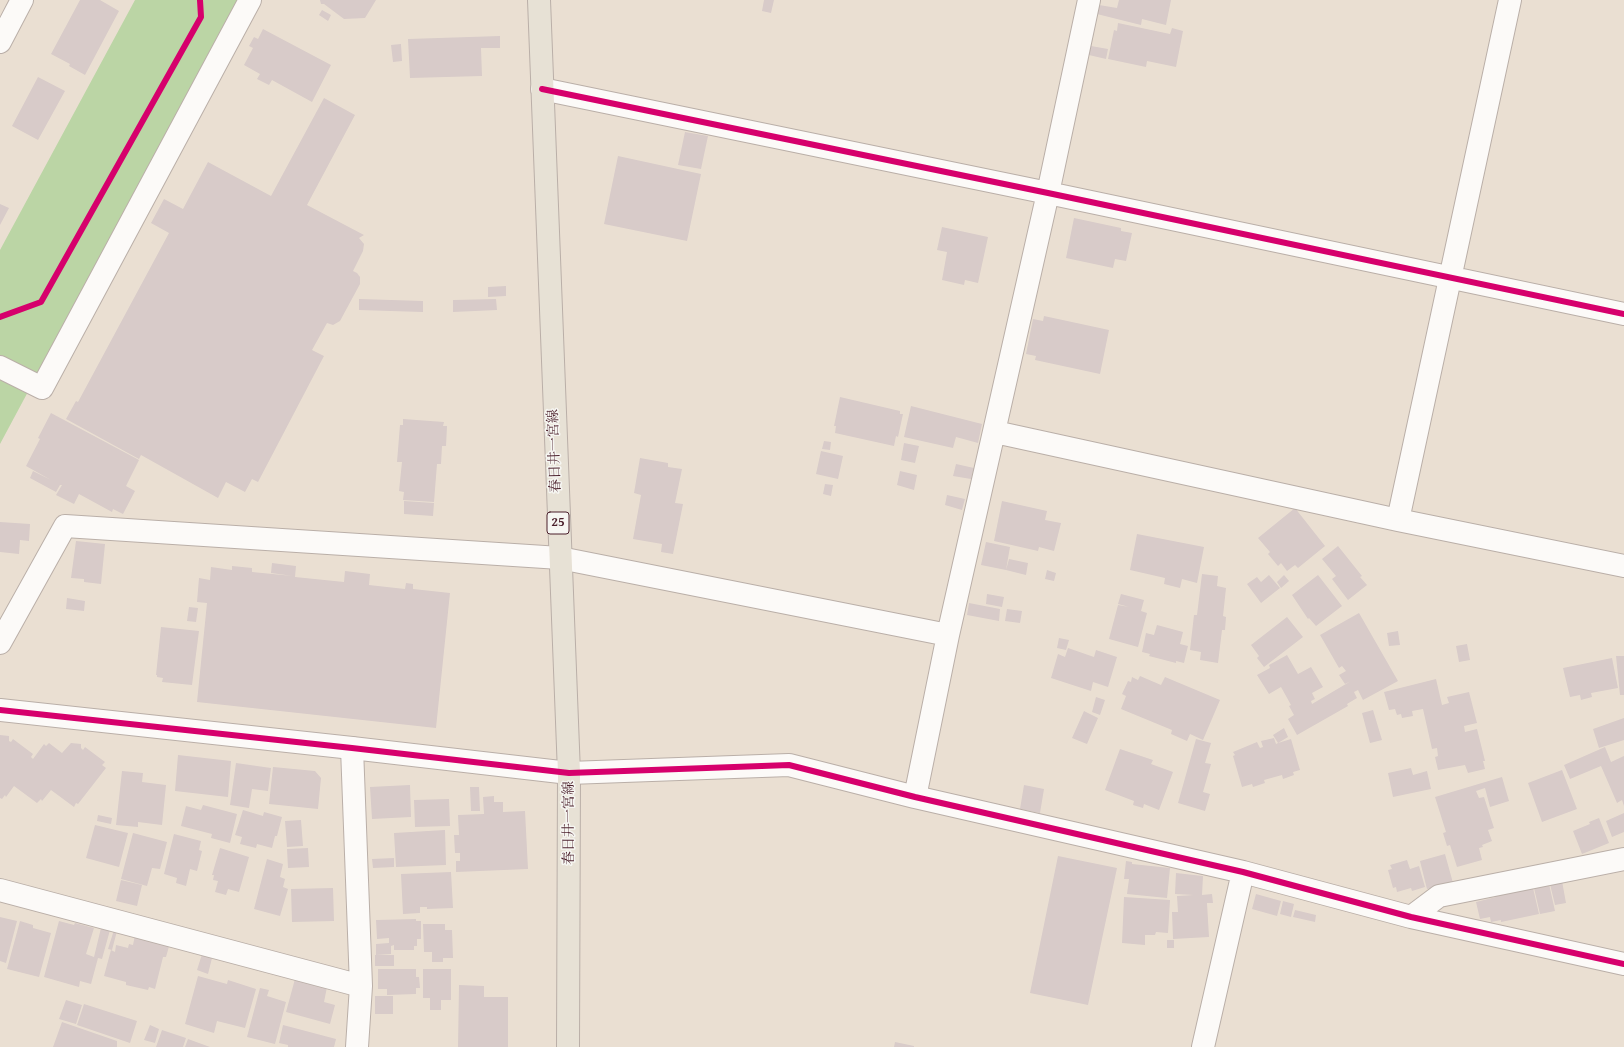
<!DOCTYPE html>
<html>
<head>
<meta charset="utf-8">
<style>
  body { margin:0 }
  canvas { display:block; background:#eadfd2 }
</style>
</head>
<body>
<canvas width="1624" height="1047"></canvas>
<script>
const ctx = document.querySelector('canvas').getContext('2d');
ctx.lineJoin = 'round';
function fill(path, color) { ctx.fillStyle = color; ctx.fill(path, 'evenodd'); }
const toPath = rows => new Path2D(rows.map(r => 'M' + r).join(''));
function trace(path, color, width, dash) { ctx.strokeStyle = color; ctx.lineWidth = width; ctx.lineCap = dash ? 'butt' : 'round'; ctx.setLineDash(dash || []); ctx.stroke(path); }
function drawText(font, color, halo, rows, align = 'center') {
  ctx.font = font + ' "Gentium Book Plus","Noto Serif JP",serif'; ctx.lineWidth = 3; ctx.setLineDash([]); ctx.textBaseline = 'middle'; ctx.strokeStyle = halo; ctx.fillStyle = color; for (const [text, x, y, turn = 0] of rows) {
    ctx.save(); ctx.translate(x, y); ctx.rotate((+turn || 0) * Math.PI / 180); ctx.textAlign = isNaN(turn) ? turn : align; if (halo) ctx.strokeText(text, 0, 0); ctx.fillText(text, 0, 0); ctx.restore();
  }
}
const green = toPath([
  [135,0,238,0,0,444,0,250]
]);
const building = toPath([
  [80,0,100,0,119,11,85,75,69,66,70,64,51,54],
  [320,0,376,0,365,18,344,19,324,4,321,4],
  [764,0,774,0,771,13,762,11],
  [1119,0,1171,0,1166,25,1142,19,1141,25,1097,14,1099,5,1117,8],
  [322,10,331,15,328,21,319,15],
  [1118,23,1170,34,1172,28,1183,31,1176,67,1147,61,1146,67,1108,59,1114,30,1117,31],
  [263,29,331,65,312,102,272,80,269,85,257,79,260,74,244,65,253,48,249,46,254,37,258,39],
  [500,36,500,48,481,48,482,76,410,78,408,39],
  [401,44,402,61,393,62,391,45],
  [1091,46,1108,49,1106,59,1089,55],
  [38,77,65,91,38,140,12,126],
  [324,98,355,115,307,205,364,235,359,238,364,244,363,251,353,271,357,273,360,277,360,284,340,321,333,325,327,323,312,350,324,356,258,482,252,479,245,492,226,482,218,498,141,455,139,459,66,419,76,401,78,402,169,233,151,223,164,199,183,209,208,162,271,196],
  [685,132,708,136,701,169,678,165],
  [618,156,701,174,687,241,604,224],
  [0,204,9,208,0,225],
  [1074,218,1121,228,1121,231,1132,233,1126,261,1115,259,1113,268,1066,258],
  [942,227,988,237,978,283,965,280,964,285,942,280,947,252,937,250],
  [506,286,506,296,488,297,488,287],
  [359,299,423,301,423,312,359,310],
  [496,299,497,310,453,312,453,300],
  [1044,316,1109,330,1100,374,1035,360,1036,356,1026,354,1033,319,1043,321],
  [840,397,900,411,900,414,903,414,898,437,896,436,894,446,835,433,836,426,834,426],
  [911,406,982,424,978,443,956,437,953,448,904,437],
  [51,413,139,460,126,486,135,491,123,514,113,509,112,512,79,494,74,504,56,495,62,485,60,485,56,492,30,478,33,471,51,480,26,466,40,439,38,438],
  [403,419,444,422,443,426,447,426,446,446,442,446,441,464,437,464,434,502,403,500,404,492,399,491,402,462,397,462,400,425,403,425],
  [824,441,831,442,830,450,822,449],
  [904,443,919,446,915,463,901,460],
  [821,451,843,456,838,479,816,474],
  [640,458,668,463,668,467,682,469,675,503,683,504,673,554,661,552,662,544,633,539,641,495,634,493],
  [956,464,974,468,971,479,953,476],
  [900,471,917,475,914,490,897,485],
  [825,484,833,485,831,496,823,494],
  [947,495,965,499,962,510,945,505],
  [404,501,434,503,433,516,404,514],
  [1002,501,1047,511,1045,520,1061,523,1054,551,1039,547,1038,551,994,541],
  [1295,508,1325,546,1298,568,1295,565,1287,571,1281,563,1278,566,1268,554,1270,552,1258,538],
  [0,522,30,524,29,541,20,540,19,554,0,552],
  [1137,534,1204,547,1197,583,1182,579,1180,588,1164,584,1165,578,1130,570],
  [76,541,105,544,101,584,84,582,84,579,71,578],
  [986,542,1010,547,1006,570,981,565],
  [1338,546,1362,576,1360,577,1367,585,1348,600,1332,579,1336,576,1322,559],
  [1009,559,1028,563,1026,575,1006,570],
  [272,563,296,566,295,577,344,582,345,571,370,574,369,585,405,589,406,583,413,584,413,589,450,593,436,728,197,702,207,603,197,602,199,578,210,580,211,567,232,570,232,566,252,568,252,572,293,576,271,573],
  [1047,570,1056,573,1054,581,1045,579],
  [1202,574,1218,576,1217,586,1226,588,1223,616,1226,617,1225,630,1222,630,1218,663,1200,660,1201,652,1190,650,1194,615,1197,615],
  [1269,575,1280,588,1261,603,1247,584,1257,577,1261,582],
  [1284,575,1289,581,1281,588,1277,582],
  [1318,575,1342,606,1316,626,1309,618,1308,619,1292,595],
  [987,594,1004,597,1002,607,986,604],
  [1121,594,1144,600,1141,611,1147,613,1138,647,1109,639,1118,605,1129,607,1118,604],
  [67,598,85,601,84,611,66,609],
  [969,603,1000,609,999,621,967,615],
  [189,607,198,608,196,622,187,621],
  [1007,609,1022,611,1020,623,1005,621],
  [1359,613,1398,681,1363,700,1358,690,1354,692,1357,698,1347,704,1348,706,1297,735,1288,719,1294,715,1289,706,1291,705,1281,687,1269,694,1257,675,1270,668,1269,665,1287,655,1298,674,1311,667,1323,687,1312,693,1315,699,1311,701,1312,704,1351,681,1345,684,1339,675,1346,671,1342,666,1339,668,1320,635],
  [1287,617,1303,637,1264,667,1257,658,1259,656,1251,645],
  [1157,625,1183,632,1180,644,1188,646,1184,663,1176,661,1176,663,1149,656,1150,654,1142,652,1146,633,1154,635],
  [161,627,199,631,192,685,162,682,163,678,157,677,157,675,156,675],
  [1398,631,1400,645,1389,646,1387,633],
  [1059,638,1069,640,1066,650,1057,648],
  [1467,644,1470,660,1459,662,1456,646],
  [1068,648,1094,657,1096,650,1117,657,1108,687,1093,682,1091,691,1051,678,1058,654,1065,657],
  [1616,656,1624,656,1624,695,1620,695],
  [1612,658,1618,688,1591,693,1592,697,1581,700,1580,695,1570,697,1563,668],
  [1140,676,1161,685,1165,677,1220,700,1203,740,1190,734,1187,741,1171,734,1172,730,1121,709,1126,696,1122,694,1128,681,1131,682,1132,677,1138,680],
  [1436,679,1442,705,1449,703,1447,697,1469,692,1477,723,1464,726,1465,732,1477,729,1485,761,1483,761,1485,769,1468,773,1465,765,1438,770,1435,757,1438,756,1437,748,1432,749,1423,709,1412,711,1413,716,1402,718,1401,714,1397,715,1395,709,1389,710,1384,692],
  [1096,697,1105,700,1100,715,1092,712],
  [1373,710,1382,740,1370,743,1362,713],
  [1084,711,1098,718,1087,744,1072,738],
  [1624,718,1624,740,1599,748,1593,729],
  [1284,728,1288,737,1278,743,1291,739,1300,770,1293,772,1294,775,1283,779,1282,775,1264,780,1265,783,1253,787,1252,784,1242,787,1233,756,1235,755,1233,752,1257,742,1260,748,1263,747,1261,741,1274,738,1276,744,1278,743,1273,735],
  [0,735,9,736,9,741,11,742,13,739,33,754,31,757,33,759,44,744,46,746,49,743,62,753,71,743,81,744,81,748,83,750,85,747,105,762,102,765,106,768,78,804,76,803,74,807,51,790,42,801,41,799,37,803,14,786,6,797,5,795,2,799,0,798],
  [1196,739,1211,743,1205,763,1211,764,1203,792,1210,794,1205,811,1178,803],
  [1605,747,1611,762,1624,756,1624,806,1622,800,1617,803,1601,766,1570,779,1564,765],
  [1120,749,1153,760,1151,764,1173,772,1159,810,1144,804,1143,808,1133,805,1134,801,1105,790],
  [178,755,231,761,228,797,175,791],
  [236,763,271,768,268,791,252,789,249,808,230,805],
  [273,767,315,771,321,778,318,809,269,804],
  [1411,768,1413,775,1427,771,1431,789,1393,797,1388,773],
  [1562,770,1577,809,1542,822,1528,783],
  [122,771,143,773,142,782,166,785,162,825,138,822,138,827,116,825],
  [1502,777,1509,801,1490,807,1485,788,1476,791,1479,798,1484,797,1494,828,1488,830,1492,841,1482,845,1483,847,1479,848,1482,860,1457,867,1450,845,1447,846,1443,833,1446,832,1435,797],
  [410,785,411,817,372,819,370,787],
  [1024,785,1044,789,1040,813,1020,809],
  [470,787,479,787,480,811,471,811],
  [494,796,494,802,503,802,503,812,525,811,528,869,456,872,456,861,460,861,460,853,455,853,454,835,459,835,458,815,484,814,483,797],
  [449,799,450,826,415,827,414,800],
  [203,805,237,814,230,843,211,838,212,834,181,826,186,806,201,810],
  [243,810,263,816,264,812,282,817,277,836,275,836,272,848,257,844,256,848,240,844,242,837,235,835],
  [1624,813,1624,832,1612,837,1606,821],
  [98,815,112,818,111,824,97,821],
  [1599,818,1609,843,1582,854,1573,831,1590,824,1589,822],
  [301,820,303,846,287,847,285,821],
  [95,825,128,833,119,867,86,858],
  [445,830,446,865,396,867,394,833],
  [133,833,167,842,160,869,152,868,147,886,121,879],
  [174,834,201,841,199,850,202,851,197,871,190,869,186,886,176,883,177,878,164,874],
  [220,848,249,857,239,892,228,889,226,895,215,892,218,881,213,880,214,875,212,875],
  [308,848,309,867,288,868,287,849],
  [1445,854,1453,883,1427,889,1420,861],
  [1058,856,1117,868,1088,1005,1030,993],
  [394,858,394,867,373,868,372,859],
  [267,859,283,864,280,877,285,879,283,887,288,889,280,916,254,909],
  [1407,860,1410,869,1419,866,1425,887,1412,891,1411,888,1397,892,1396,887,1393,888,1388,870,1392,869,1390,865],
  [1126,861,1132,862,1132,864,1170,868,1167,898,1127,894,1129,879,1124,879],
  [451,872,453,908,427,909,427,907,420,907,420,913,403,914,401,874],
  [1176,873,1203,876,1202,895,1212,894,1213,903,1207,903,1209,937,1173,939,1172,912,1178,912,1177,896,1194,895,1175,894],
  [121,880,142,885,137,906,116,901],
  [1562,881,1566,903,1555,905,1550,884],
  [1549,884,1555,911,1540,914,1534,888],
  [333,888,334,921,292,922,291,889],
  [1533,888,1539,914,1501,922,1501,920,1491,922,1490,917,1480,919,1476,902,1496,897,1495,896],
  [1256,894,1281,901,1277,916,1252,909],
  [1124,897,1170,900,1168,933,1156,932,1155,935,1145,935,1145,945,1122,943],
  [1283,901,1294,904,1291,917,1280,914],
  [1295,910,1316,915,1315,922,1293,917],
  [0,917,17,921,6,963,0,961],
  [416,919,416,921,421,921,421,939,417,939,417,946,414,946,414,950,394,950,394,945,391,946,391,954,376,955,376,944,389,943,389,938,377,939,376,920],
  [20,921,33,925,33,928,51,933,39,977,7,969],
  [59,921,74,925,75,923,94,928,86,954,94,957,101,928,110,930,102,959,98,958,91,984,80,981,79,987,44,977],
  [423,924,445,924,445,930,452,930,453,958,443,958,443,962,432,962,432,952,424,952],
  [114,930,117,931,112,950,108,949],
  [135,935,170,943,166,957,163,957,155,989,149,987,148,990,126,985,126,982,104,976,111,950,115,952,116,945,128,948,129,944,133,945],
  [1167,940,1174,940,1174,948,1167,948],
  [203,951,213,954,208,974,197,970],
  [375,955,394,955,394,966,375,966],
  [378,969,416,969,416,977,419,977,420,988,416,988,416,994,387,995,387,989,378,989],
  [423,969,451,969,451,1000,441,1000,441,1010,430,1010,430,998,423,998],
  [198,976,227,984,228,980,256,989,245,1028,217,1021,214,1033,185,1024],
  [295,979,327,987,324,1002,335,1005,330,1024,286,1012],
  [459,985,484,986,484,997,508,997,508,1047,458,1047],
  [260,988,269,990,267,996,286,1002,275,1044,247,1037],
  [375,996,393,996,393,1014,375,1014],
  [66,1000,82,1005,76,1024,59,1019],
  [84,1004,137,1021,130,1043,77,1025],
  [62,1022,117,1041,117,1047,53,1047],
  [150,1025,159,1029,155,1043,144,1040],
  [283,1025,336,1039,334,1047,288,1047,288,1045,279,1043],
  [162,1030,186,1038,183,1047,156,1047],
  [188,1039,210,1047,185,1047],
  [895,1042,914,1046,914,1047,894,1047]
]);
const minor = toPath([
  [0,42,22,0],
  [542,89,1048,193,1624,314],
  [0,367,42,388,250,0],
  [995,432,1398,520,1624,566],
  [1398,520,1510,0],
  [0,643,65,526,560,558,948,635],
  [352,748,361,986,357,1047],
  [569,773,789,765,915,797,1243,872,1411,917,1624,964],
  [915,797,948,635,1048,193,1089,0],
  [0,890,361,986],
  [1411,917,1439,896,1624,859],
  [1203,1047,1243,872]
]);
const tertiary = toPath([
  [0,710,352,748,569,773]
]);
const primary = toPath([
  [539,0,569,773,568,1047]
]);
const cycleway = toPath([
  [542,89,1048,193,1624,314],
  [0,317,41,302,201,17,200,0],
  [0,710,352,748,569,773,789,765,915,797,1243,872,1411,917,1624,964]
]);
const shields = [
  [558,523,22]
];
const shieldNames = [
  ["25",558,523]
];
const streetNames = [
  ["春日井一宮線",555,451,-92],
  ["春日井一宮線",569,823,-90]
];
fill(green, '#bbd5a5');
fill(building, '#d8cbc9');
trace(minor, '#baafa8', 24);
trace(tertiary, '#baafa8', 24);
trace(primary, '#baafa8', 24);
trace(minor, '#fcfaf8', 22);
trace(tertiary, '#fcfaf8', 22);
trace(primary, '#e7e1d5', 22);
trace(cycleway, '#d6006c', 6);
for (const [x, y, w] of shields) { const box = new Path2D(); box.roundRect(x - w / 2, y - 11, w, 22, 3); ctx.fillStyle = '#f6f6f2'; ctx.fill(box); trace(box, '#4a1f2b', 1); }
drawText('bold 13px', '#4a1f2b', null, shieldNames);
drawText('14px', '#4a1f2b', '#f6f6f2', streetNames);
</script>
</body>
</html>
